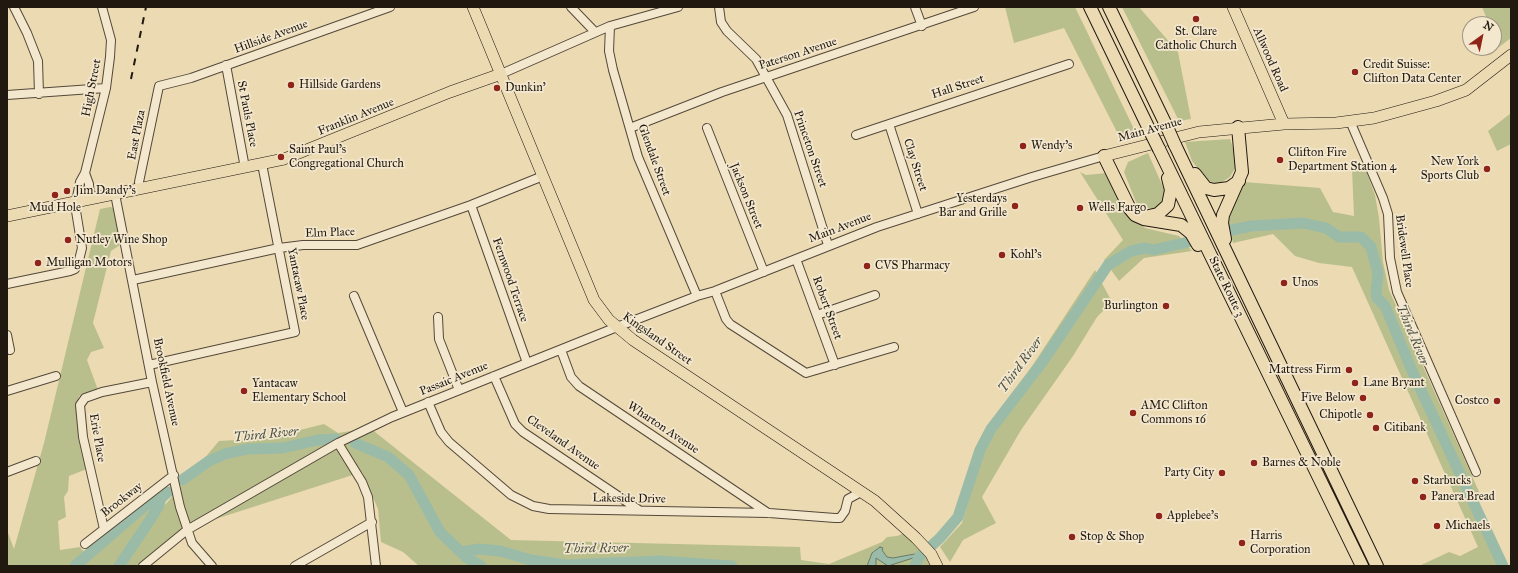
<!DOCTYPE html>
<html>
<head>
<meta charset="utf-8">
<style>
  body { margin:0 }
  #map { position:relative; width:1518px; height:573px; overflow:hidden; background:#ecdab3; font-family:"IM FELL Great Primer",serif }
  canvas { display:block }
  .frame { position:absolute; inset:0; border:8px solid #211910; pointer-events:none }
  .north { position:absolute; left:1462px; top:16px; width:40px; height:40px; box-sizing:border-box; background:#f3e7ce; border:1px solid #9f9582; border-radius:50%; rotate:33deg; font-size:11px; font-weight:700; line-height:16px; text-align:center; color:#211910 }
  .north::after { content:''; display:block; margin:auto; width:14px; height:18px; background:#8f2418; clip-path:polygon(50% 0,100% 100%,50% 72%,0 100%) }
</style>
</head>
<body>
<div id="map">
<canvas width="1518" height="573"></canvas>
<div class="frame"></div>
<div class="north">N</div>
</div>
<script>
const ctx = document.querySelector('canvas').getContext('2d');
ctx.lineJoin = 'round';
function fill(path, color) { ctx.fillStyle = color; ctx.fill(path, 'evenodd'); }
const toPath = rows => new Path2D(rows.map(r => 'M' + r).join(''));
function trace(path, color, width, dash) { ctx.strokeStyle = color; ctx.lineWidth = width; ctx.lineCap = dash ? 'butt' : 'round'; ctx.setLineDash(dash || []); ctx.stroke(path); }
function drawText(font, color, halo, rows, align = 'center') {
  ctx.font = font + ' "IM FELL Great Primer",serif'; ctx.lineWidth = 3.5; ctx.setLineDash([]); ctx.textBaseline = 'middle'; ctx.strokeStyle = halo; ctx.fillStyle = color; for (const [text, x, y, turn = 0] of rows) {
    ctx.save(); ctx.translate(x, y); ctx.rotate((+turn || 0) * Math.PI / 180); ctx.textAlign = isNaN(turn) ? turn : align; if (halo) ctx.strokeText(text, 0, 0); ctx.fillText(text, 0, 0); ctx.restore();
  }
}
const green = toPath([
  [1005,7,1075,7,1135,131,1119,136,1064,28,1014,43],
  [1122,7,1139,7,1178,52,1191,119,1179,121],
  [1482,7,1511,7,1511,38,1499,47,1494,36,1494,24,1489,24],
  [1511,113,1511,144,1497,151,1488,131],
  [1230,139,1238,163,1230,177,1219,184,1208,181,1192,161,1185,142],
  [1148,153,1167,196,1156,209,1138,207,1124,172,1128,162],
  [1363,163,1375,195,1379,218,1383,262,1389,290,1476,485,1481,496,1476,498,1507,566,1419,566,1449,552,1460,556,1478,547,1352,267,1319,263,1295,256,1273,234,1233,243,1227,219,1244,182,1320,188,1333,212,1354,216,1352,170],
  [1080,172,1086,175,1107,173,1130,212,1145,228,1179,236,1192,251,1144,258,1119,281,1104,260,1123,240],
  [110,207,116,208,120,245,111,251,93,323,104,348,91,352,87,360,98,390,79,396,77,407,87,469,69,476,68,491,64,497,66,517,58,521,60,550,80,547,87,555,75,566,7,566,7,530,14,549,44,443,100,209],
  [1095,270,1112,302,1097,317,1073,356,1021,430,982,497,996,523,963,540,950,562,940,547,962,523,991,429],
  [324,424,338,433,370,428,511,540,800,547,801,560,829,564,882,542,887,537,897,536,909,531,925,547,920,552,925,558,931,554,937,566,419,566,403,552,381,542,378,509,362,472,200,524,150,566,77,566,156,499,158,498,165,505,219,441,268,438]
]);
const water = toPath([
  [880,547,883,548,882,550,887,557,893,558,920,553,923,558,918,566,911,566,914,562,913,558,888,566,876,558,876,566,867,566,872,553,880,547]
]);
const river = toPath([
  [1232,230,1251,226,1303,223,1326,228,1339,237,1361,237,1371,247,1378,273,1376,292,1377,298,1385,306,1413,373,1503,566],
  [355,443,388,457,409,475,440,532,466,557,481,566],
  [182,480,209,461,225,454,247,449,283,448,318,440,336,439],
  [462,552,479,549,500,551,531,560,566,565,659,561,732,566],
  [75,566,148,503,156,498,161,498],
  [119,566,150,520,159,505,161,498,168,492],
  [915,566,919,557,940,538,958,517,980,450,991,429,1043,361,1108,265,1131,251,1145,248,1153,250,1188,242]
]);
const minor = toPath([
  [14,7,27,33,38,61,39,94],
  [571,7,595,32],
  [719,7,721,22,727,31,756,59,787,115,828,245],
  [915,7,922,26],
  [610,26,609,51,613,70,638,157,697,296],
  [226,65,245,168],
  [501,74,610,26,678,7],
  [7,95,106,88],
  [1350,121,1383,198,1388,214,1390,258,1397,292,1476,472],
  [889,124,918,214],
  [630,128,722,92,974,7],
  [707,128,764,272],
  [856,135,1069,64],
  [85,173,89,184,90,199],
  [140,189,139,182,159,86,191,78,390,7],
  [115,194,152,382,180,507,192,543,212,566],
  [471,205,527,363],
  [796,259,835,365],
  [133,280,279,248,303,245,357,245,471,205,543,176],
  [7,284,70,271,75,269,78,264,82,248,76,211,76,202,80,182,85,173,106,88,110,57,111,40,102,7],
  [715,291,726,319,730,324,806,373,894,347],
  [354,296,403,412],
  [817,315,875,295],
  [438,317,439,339,459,390],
  [7,335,10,350],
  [561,350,571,377,579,386,768,513],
  [149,365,295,332,262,164],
  [494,376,515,424,523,432,639,510],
  [7,391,56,376],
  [428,402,441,432,449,442,511,495,533,506,549,509,769,513,835,518,840,518,845,511,848,499,861,492],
  [338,443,362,482,368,497,376,566],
  [7,472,36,461],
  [104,529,83,437,80,405,85,398,102,392,152,382],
  [85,544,174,475],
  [143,566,187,530,338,443,392,417,617,327,697,296,715,291,877,227,1032,177,1104,156],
  [295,566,372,522]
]);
const major = toPath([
  [473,7,594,300,609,320,633,340,875,501,916,538,931,554,937,566],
  [1233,7,1284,124],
  [1104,156,1199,132,1284,124,1336,123,1374,118,1436,101,1466,90,1511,55],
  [7,216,284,159,450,92,501,74]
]);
const highway = toPath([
  [1090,7,1150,131],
  [1109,7,1167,127],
  [1175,145,1377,566],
  [1159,149,1362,566],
  [1104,156,1130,209,1135,215,1144,219,1181,225,1191,233,1198,245],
  [1195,174,1206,188,1214,190,1229,188,1239,181],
  [1144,217,1158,214,1168,205,1171,190,1168,178],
  [1225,239,1222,223,1223,215,1242,172,1238,127]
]);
const rail = toPath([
  [131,79,146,7]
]);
const highwayBridge = toPath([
  [1167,127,1175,145],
  [1150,131,1159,149]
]);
const markers = [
  [1196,19,4,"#8f2418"],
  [1355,72,4,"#8f2418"],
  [291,85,4,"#8f2418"],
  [497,88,4,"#8f2418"],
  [1023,146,4,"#8f2418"],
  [281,157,4,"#8f2418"],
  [1280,160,4,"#8f2418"],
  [1487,169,4,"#8f2418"],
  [67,191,4,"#8f2418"],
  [55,195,4,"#8f2418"],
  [1015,206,4,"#8f2418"],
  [1080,208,4,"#8f2418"],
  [68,240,4,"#8f2418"],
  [1002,255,4,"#8f2418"],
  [38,263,4,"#8f2418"],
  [867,266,4,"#8f2418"],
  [1284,283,4,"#8f2418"],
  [1166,306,4,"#8f2418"],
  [1349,370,4,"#8f2418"],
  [1355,383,4,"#8f2418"],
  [244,391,4,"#8f2418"],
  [1363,398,4,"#8f2418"],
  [1497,401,4,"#8f2418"],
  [1133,413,4,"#8f2418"],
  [1370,415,4,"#8f2418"],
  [1376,428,4,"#8f2418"],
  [1254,463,4,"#8f2418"],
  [1222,473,4,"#8f2418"],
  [1415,481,4,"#8f2418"],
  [1423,497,4,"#8f2418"],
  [1159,516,4,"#8f2418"],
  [1437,526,4,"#8f2418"],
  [1072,537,4,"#8f2418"],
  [1242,543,4,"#8f2418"]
];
const poiNames = [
  ["St. Clare",1196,32,"center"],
  ["Catholic Church",1196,46,"center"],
  ["Credit Suisse:",1363,65],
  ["Clifton Data Center",1363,79],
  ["Hillside Gardens",299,85],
  ["Dunkin'",505,88],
  ["Wendy's",1031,146],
  ["Saint Paul's",289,150],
  ["Congregational Church",289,164],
  ["Clifton Fire",1288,153],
  ["Department Station 4",1288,167],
  ["New York",1479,162,"right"],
  ["Sports Club",1479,176,"right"],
  ["Jim Dandy's",75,191],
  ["Yesterdays",1007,199,"right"],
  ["Bar and Grille",1007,213,"right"],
  ["Mud Hole",55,208,"center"],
  ["Wells Fargo",1088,208],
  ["Nutley Wine Shop",76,240],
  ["Kohl's",1010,255],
  ["Mulligan Motors",46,263],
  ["CVS Pharmacy",875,266],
  ["Unos",1292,283],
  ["Burlington",1158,306,"right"],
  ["Mattress Firm",1341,370,"right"],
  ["Lane Bryant",1363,383],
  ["Yantacaw",252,384],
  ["Elementary School",252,398],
  ["Five Below",1355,398,"right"],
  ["Costco",1489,401,"right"],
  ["AMC Clifton",1141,406],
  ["Commons 16",1141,420],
  ["Chipotle",1362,415,"right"],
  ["Citibank",1384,428],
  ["Barnes & Noble",1262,463],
  ["Party City",1214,473,"right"],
  ["Starbucks",1423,481],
  ["Panera Bread",1431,497],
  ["Applebee's",1167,516],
  ["Michaels",1445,526],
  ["Harris",1250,536],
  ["Corporation",1250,550],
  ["Stop & Shop",1080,537]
];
const streetNames = [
  ["Hillside Avenue",271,37,-20],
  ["Paterson Avenue",798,54,-18],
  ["Allwood Road",1270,60,66],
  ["Hall Street",958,87,-18],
  ["High Street",92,88,-79],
  ["St Pauls Place",247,114,79],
  ["Franklin Avenue",356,117,-22],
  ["Main Avenue",1150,130,-15],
  ["East Plaza",137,135,-79],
  ["Princeton Street",810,149,71],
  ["Glendale Street",654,160,70],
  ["Clay Street",915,165,72],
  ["Jackson Street",746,196,68],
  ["Main Avenue",840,228,-21],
  ["Elm Place",330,233,-2],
  ["Bridewell Place",1404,251,82],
  ["Fernwood Terrace",510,280,71],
  ["Yantacaw Place",298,284,79],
  ["State Route 3",1226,287,64],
  ["Robert Street",827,308,70],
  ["Kingsland Street",657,339,35],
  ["Passaic Avenue",454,379,-22],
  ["Brookfield Avenue",166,382,78],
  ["Wharton Avenue",663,428,34],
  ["Erie Place",97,438,80],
  ["Cleveland Avenue",563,443,35],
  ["Lakeside Drive",629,499,1],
  ["Brookway",122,500,-38]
];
const waterNames = [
  ["Third River",1412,335,67],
  ["Third River",1021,365,-54],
  ["Third River",266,435,-6],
  ["Third River",596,549,-1]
];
fill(green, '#b9bf8c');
fill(water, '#9abba8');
trace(water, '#6a7a6b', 1);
trace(river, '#9abba8', 11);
trace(minor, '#544939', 10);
trace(major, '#211910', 12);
trace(highway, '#211910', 14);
trace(minor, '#f3e7ce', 8);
trace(major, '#ecdab3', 11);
trace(highway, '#ecdab3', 12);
trace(rail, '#211910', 2, [7, 7]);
trace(highwayBridge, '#211910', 14, []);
trace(highwayBridge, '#ecdab3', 12);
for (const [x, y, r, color] of markers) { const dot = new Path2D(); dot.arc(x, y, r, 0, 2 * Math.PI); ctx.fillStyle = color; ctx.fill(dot); trace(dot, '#f3e7ce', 1.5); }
drawText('12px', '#211910', '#f3e7ce', poiNames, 'left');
drawText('12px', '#211910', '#f3e7ce', streetNames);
drawText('italic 13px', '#4b5245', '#f3e7ce', waterNames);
</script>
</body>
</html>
